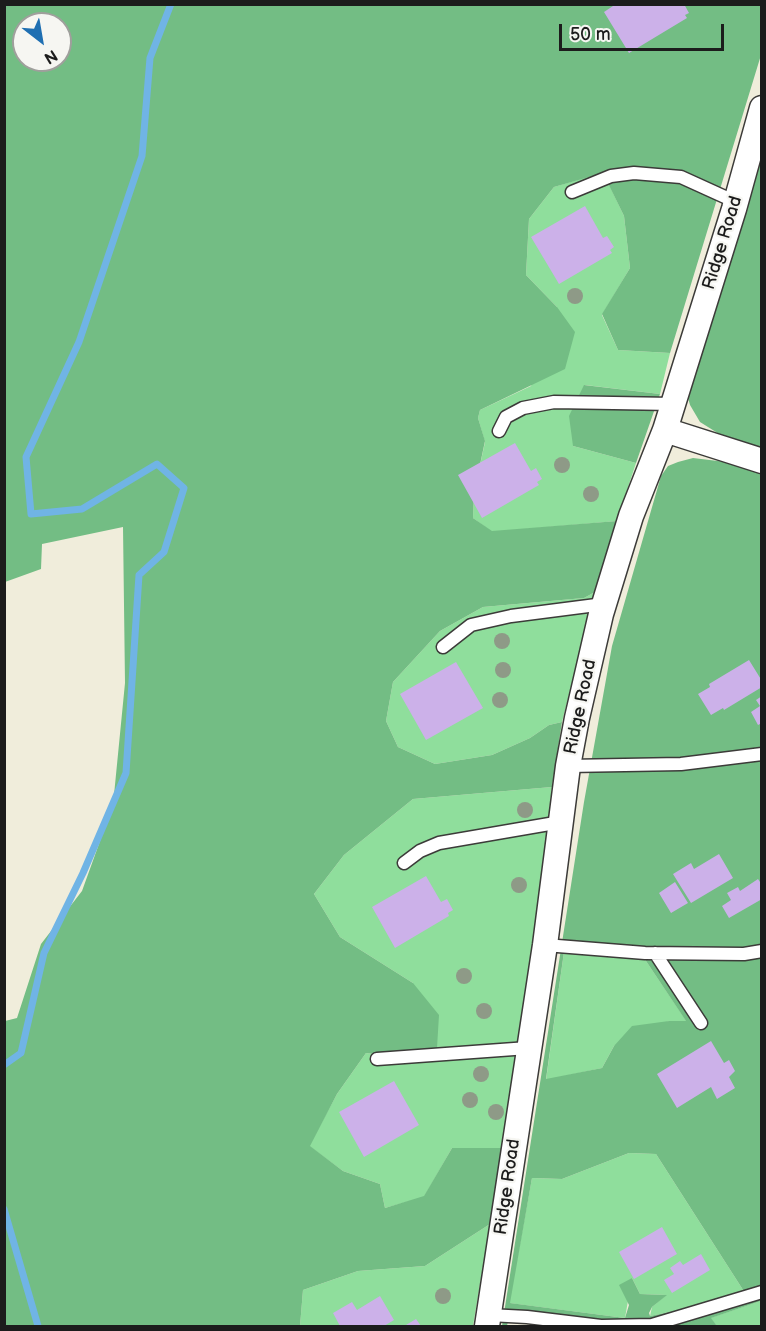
<!DOCTYPE html>
<html>
<head>
<meta charset="utf-8">
<style>
  body { margin:0 }
  #map { position:relative; width:766px; height:1331px; overflow:hidden; background:#f0eddb; font-family:"Balsamiq Sans",sans-serif }
  canvas { display:block }
  .frame { position:absolute; inset:0; border:6px solid #1c1c1c; pointer-events:none }
  .north { position:absolute; left:12px; top:12px; width:60px; height:60px; box-sizing:border-box; background:#f6f6f2; border:2px solid #9f9f9c; border-radius:50%; rotate:149deg; font-size:16px; font-weight:700; line-height:24px; text-align:center; color:#1c1c1c }
  .north::after { content:''; display:block; margin:auto; width:21px; height:27px; background:#1f6fb2; clip-path:polygon(50% 0,100% 100%,50% 72%,0 100%) }
  .scale { position:absolute; left:559px; top:24px; width:165px; height:27px; box-sizing:border-box; border:3px solid #1c1c1c; border-top:0; padding-left:8px; font-size:18px; line-height:21px; white-space:nowrap; color:#1c1c1c; -webkit-text-stroke:4px #f6f6f2; paint-order:stroke }
</style>
</head>
<body>
<div id="map">
<canvas width="766" height="1331"></canvas>
<div class="frame"></div>
<div class="north">N</div>
<div class="scale">50 m</div>
</div>
<script>
const ctx = document.querySelector('canvas').getContext('2d');
ctx.lineJoin = 'round';
function fill(path, color) { ctx.fillStyle = color; ctx.fill(path, 'evenodd'); }
const toPath = rows => new Path2D(rows.map(r => 'M' + r).join(''));
function trace(path, color, width, dash) { ctx.strokeStyle = color; ctx.lineWidth = width; ctx.lineCap = dash ? 'butt' : 'round'; ctx.setLineDash(dash || []); ctx.stroke(path); }
function drawText(font, color, halo, rows, align = 'center') {
  ctx.font = font + ' "Balsamiq Sans",sans-serif'; ctx.lineWidth = 4.5; ctx.setLineDash([]); ctx.textBaseline = 'middle'; ctx.strokeStyle = halo; ctx.fillStyle = color; for (const [text, x, y, turn = 0] of rows) {
    ctx.save(); ctx.translate(x, y); ctx.rotate((+turn || 0) * Math.PI / 180); ctx.textAlign = isNaN(turn) ? turn : align; if (halo) ctx.strokeText(text, 0, 0); ctx.fillText(text, 0, 0); ctx.restore();
  }
}
const green = toPath([
  [603,172,624,216,630,268,602,315,618,350,670,353,660,394,585,385,573,446,636,463,617,521,492,532,473,518,474,493,485,442,478,418,480,410,531,386,557,307,526,275,529,219,554,187],
  [595,592,562,722,549,725,530,738,492,755,435,764,398,747,386,721,393,682,440,631,483,607,584,598],
  [552,787,534,941,502,1148,452,1148,424,1197,385,1208,380,1184,343,1171,309,1146,337,1094,366,1053,390,1056,413,983,340,937,314,894,344,855,413,799],
  [564,952,644,958,687,1022,669,1021,614,1046,602,1068,546,1080],
  [629,1153,656,1154,745,1293,708,1304,650,1316,652,1307,666,1295,640,1294,632,1278,625,1318,509,1303,532,1178,562,1179],
  [490,1224,473,1326,300,1326,303,1290,358,1271,425,1266],
  [761,1301,761,1326,717,1326,710,1318]
]);
const forest = toPath([
  [5,5,761,5,761,55,670,353,618,350,602,314,630,268,624,216,603,173,554,187,529,219,526,275,557,307,575,332,565,369,480,410,478,418,485,441,474,493,473,518,492,531,617,521,595,592,584,598,483,607,440,631,393,682,386,721,398,747,435,764,492,755,530,738,549,725,562,722,552,787,413,799,344,855,314,894,340,937,413,983,439,1015,437,1048,390,1056,366,1053,337,1094,310,1146,343,1171,380,1184,385,1208,424,1196,452,1148,502,1148,490,1224,425,1266,358,1271,303,1290,300,1326,5,1326,5,1021,17,1018,41,944,82,891,113,805,125,683,123,527,42,544,41,569,5,582],
  [24,24,60,24,60,60,24,60],
  [761,151,761,454,740,447,700,422,690,405,686,391],
  [584,385,660,394,636,463,573,446,569,416],
  [693,458,726,462,762,474,761,1301,711,1318,717,1326,566,1326,508,1321,507,1326,502,1326,584,802,612,646,661,476,668,466,678,462],
  [564,952,644,958,686,1021,669,1021,632,1026,614,1046,602,1068,546,1079],
  [629,1153,656,1154,745,1293,708,1304,650,1316,649,1313,652,1307,667,1295,640,1294,632,1278,619,1285,629,1305,625,1318,510,1303,532,1178,562,1179]
]);
const stream = toPath([
  [4,1065,21,1053,44,953,83,873,126,773,139,575,164,552,184,488,157,464,82,509,31,514,26,457,79,342,142,156,150,58,171,4],
  [4,1209,38,1326]
]);
const building = toPath([
  [616,4,684,4,689,13,685,15,687,18,629,53,604,12],
  [585,206,603,238,607,236,614,247,610,250,612,253,559,284,531,237],
  [515,443,531,471,536,468,542,479,537,482,539,485,482,518,458,475],
  [749,660,762,681,762,687,724,710,723,708,711,715,698,694,710,687,709,684],
  [456,662,483,708,426,740,400,694],
  [762,696,762,723,758,725,751,712,760,706,756,700],
  [719,854,733,878,691,903,673,874,691,863,694,869],
  [426,876,441,902,447,899,453,910,448,913,449,916,395,948,372,907],
  [758,879,762,885,762,899,729,918,722,906,731,900,727,893,738,887,740,891],
  [675,882,688,903,671,913,659,893],
  [711,1041,724,1063,729,1060,735,1071,729,1077,735,1088,717,1099,711,1087,677,1108,657,1074],
  [394,1081,419,1125,364,1157,339,1112],
  [662,1227,677,1254,634,1279,619,1252],
  [701,1254,710,1270,672,1293,664,1280,674,1274,670,1268,680,1261,683,1265],
  [380,1296,394,1320,384,1326,340,1326,333,1313,352,1302,357,1310],
  [416,1319,421,1326,407,1326,406,1325]
]);
const lane = toPath([
  [572,192,611,176,634,173,681,177,736,202],
  [499,431,506,417,523,408,554,402,673,404],
  [443,647,471,625,511,616,604,604],
  [568,766,681,764,762,754],
  [404,863,420,851,439,843,561,822],
  [545,945,645,953,744,954,762,951],
  [655,953,701,1023],
  [377,1059,528,1048],
  [489,1315,527,1317,601,1326,652,1325,762,1292]
]);
const street = toPath([
  [665,430,762,461],
  [487,1326,545,945,568,766,577,718,601,614,631,516,665,430,734,209,762,108]
]);
const trees = [
  [575,296],
  [562,465],
  [591,494],
  [502,641],
  [503,670],
  [500,700],
  [525,810],
  [519,885],
  [464,976],
  [484,1011],
  [481,1074],
  [470,1100],
  [496,1112],
  [443,1296]
];
const streetNames = [
  ["Ridge Road",723,243,-73],
  ["Ridge Road",581,707,-78],
  ["Ridge Road",508,1187,-82]
];
fill(green, '#8fde9c');
fill(forest, '#73bd84');
trace(stream, '#70b4e5', 7);
fill(building, '#ccb1e9');
trace(lane, '#3c3b39', 15);
trace(street, '#3c3b39', 27);
trace(lane, '#fff', 12);
trace(street, '#fff', 24);
ctx.fillStyle = '#8e9a87';
for (const [x, y] of trees) { ctx.beginPath(); ctx.arc(x, y, 8, 0, 2 * Math.PI); ctx.fill(); }
drawText('18px', '#1c1c1c', '#f6f6f2', streetNames);
</script>
</body>
</html>
